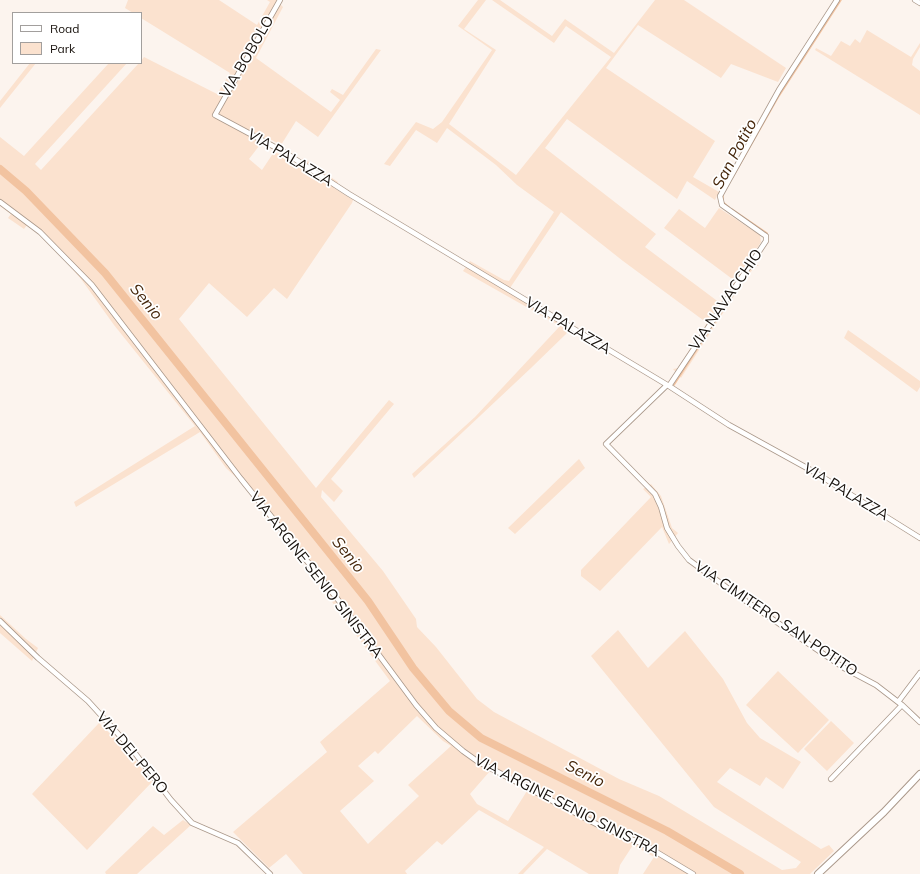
<!DOCTYPE html>
<html>
<head>
<meta charset="utf-8">
<style>
  body { margin:0 }
  #map { position:relative; width:920px; height:874px; overflow:hidden; background:#fcf4ee; font-family:Mulish,sans-serif }
  canvas { display:block }
  .legend { position:absolute; left:12px; top:12px; width:130px; height:52px; box-sizing:border-box; background:#fff; border:1px solid #a29f9d; margin:0; padding:5px 7px; list-style:none; font-size:12px; color:#16100b }
  .legend li { display:flex; align-items:center; gap:8px; height:20px }
  .legend b { width:20px; border:1px solid #a29f9d }
</style>
</head>
<body>
<div id="map">
<canvas width="920" height="874"></canvas>
<ul class="legend">
<li><b style="height:5px;background:#fff"></b>Road</li>
<li><b style="height:11px;background:#fbe2cf"></b>Park</li>
</ul>
</div>
<script>
const ctx = document.querySelector('canvas').getContext('2d');
ctx.lineJoin = 'round';
function fill(path, color) { ctx.fillStyle = color; ctx.fill(path, 'evenodd'); }
const toPath = rows => new Path2D(rows.map(r => 'M' + r).join(''));
function trace(path, color, width, dash) { ctx.strokeStyle = color; ctx.lineWidth = width; ctx.lineCap = dash ? 'butt' : 'round'; ctx.setLineDash(dash || []); ctx.stroke(path); }
function drawText(font, color, halo, rows, align = 'center') {
  ctx.font = font + ' Mulish,sans-serif'; ctx.lineWidth = 3.5; ctx.setLineDash([]); ctx.textBaseline = 'middle'; ctx.strokeStyle = halo; ctx.fillStyle = color; for (const [text, x, y, turn = 0] of rows) {
    ctx.save(); ctx.translate(x, y); ctx.rotate((+turn || 0) * Math.PI / 180); ctx.textAlign = isNaN(turn) ? turn : align; if (halo) ctx.strokeText(text, 0, 0); ctx.fillText(text, 0, 0); ctx.restore();
  }
}
const green = toPath([
  [128,0,219,0,257,25,270,2,267,0,276,0,283,7,256,58,331,112,340,100,330,92,332,89,343,95,376,49,381,50,318,137,296,121,281,145,266,137,249,159,262,170,274,152,284,156,298,165,303,158,338,182,334,188,353,200,352,203,287,299,274,288,247,317,209,283,179,319,316,488,389,400,394,404,331,479,343,491,334,502,322,490,321,497,383,571,416,619,417,627,436,647,477,699,494,712,619,779,659,796,782,870,796,868,801,862,714,807,591,656,618,630,648,668,685,631,723,679,747,723,760,738,801,762,783,789,766,777,760,786,730,768,717,782,821,849,829,845,834,851,810,874,643,874,654,857,633,845,620,865,618,874,589,874,547,849,523,874,518,874,544,847,479,810,442,845,437,841,405,871,407,874,303,874,286,854,269,868,233,832,327,752,320,742,390,681,337,609,264,504,226,468,200,432,76,507,74,502,195,426,114,325,81,279,62,257,38,233,27,225,24,229,8,218,11,214,0,206,0,137,24,156,109,63,127,63,35,164,41,170,139,63,141,63,141,61,144,57,217,94,230,73,141,18,141,13,133,13,125,8],
  [417,716,443,741,451,746,408,785,419,796,368,844,340,811,374,781,358,766,375,751,378,754],
  [490,771,527,791,508,821,477,804,470,794],
  [478,0,486,0,464,29,496,50,449,124,516,175,611,57,566,26,554,43,492,0,500,0,552,36,565,19,614,53,655,0,684,0,786,68,778,82,731,64,721,78,638,25,606,68,715,141,693,177,719,192,715,200,687,181,677,199,567,119,545,148,656,234,645,247,720,303,735,281,664,228,679,209,705,228,719,208,760,235,761,242,750,259,759,266,756,266,753,269,743,282,681,378,673,369,678,368,707,323,623,261,561,212,510,288,571,326,566,334,531,368,414,478,412,474,475,417,560,326,463,271,470,261,504,280,509,281,554,212,517,185,496,165,447,128,437,143,416,130,390,166,384,164,416,122,433,129,442,122,492,50,458,26],
  [867,30,911,57,920,43,920,47,913,59,912,65,920,71,920,115,815,50,816,48,831,56,841,41,850,46,855,39,860,43],
  [30,63,36,63,0,108,0,101],
  [848,330,920,381,920,387,917,392,844,338],
  [579,459,585,468,515,534,508,528],
  [651,484,661,496,672,528,678,533,669,544,662,527,600,591,581,576,581,570,651,497,643,489],
  [0,615,26,639,38,648,32,661,0,633],
  [778,671,829,720,798,753,746,705],
  [831,721,854,743,827,771,804,749],
  [99,723,128,751,152,782,87,850,32,794],
  [183,820,191,825,137,874,106,874,105,872,153,826,164,835]
]);
const stream = toPath([
  [733,177,779,96,841,0],
  [723,194,723,202,729,207],
  [732,209,767,233,768,241],
  [674,385,723,309]
]);
const river = toPath([
  [0,169,26,191,105,273,368,601,413,668,449,711,481,738,667,831,740,874]
]);
const street = toPath([
  [280,0,215,115,284,152,349,194,669,386,729,425,816,473,920,538],
  [915,0,920,3],
  [0,202,40,232,92,285,241,479,336,597,416,705,436,728,463,751,477,761,602,827,643,844,693,874],
  [666,386,606,444,655,494,661,507,667,528,678,546,689,560,737,595,844,668,876,685,902,705,920,722],
  [669,386,766,241,766,236,763,234,722,205,720,196,779,90,837,0],
  [0,621,38,658,88,701,131,748,171,800,192,823,238,843,270,874],
  [898,702,920,673],
  [831,779,902,705]
]);
const secondary = toPath([
  [818,874,884,812,920,774]
]);
const streetNames = [
  ["VIA BOBOLO",247,57,-60],
  ["VIA PALAZZA",290,158,31],
  ["VIA NAVACCHIO",726,300,-56],
  ["VIA PALAZZA",568,326,31],
  ["VIA PALAZZA",846,492,31],
  ["VIA ARGINE SENIO SINISTRA",316,575,52],
  ["VIA CIMITERO SAN POTITO",776,619,34],
  ["VIA DEL PERO",132,753,50],
  ["VIA ARGINE SENIO SINISTRA",567,806,27]
];
const waterNames = [
  ["San Potito",735,154,-62],
  ["Senio",146,302,51],
  ["Senio",348,555,51],
  ["Senio",585,774,27]
];
fill(green, '#fbe2cf');
trace(stream, '#f2c3a0', 1.5);
trace(river, '#f2c3a0', 8);
trace(street, '#aa988a', 6);
trace(secondary, '#aa988a', 8);
trace(street, '#fff', 4.5);
trace(secondary, '#fff', 6);
drawText('15px', '#16100b', '#fff', streetNames);
drawText('italic 16px', '#45260a', '#fff', waterNames);
</script>
</body>
</html>
